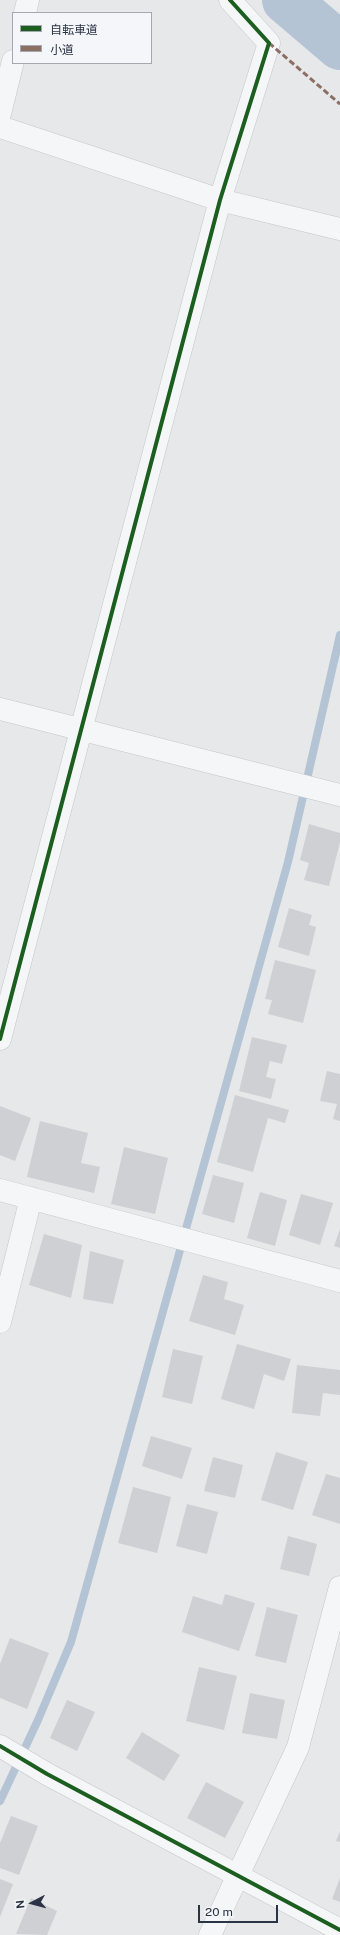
<!DOCTYPE html>
<html>
<head>
<meta charset="utf-8">
<style>
  body { margin:0 }
  #map { position:relative; width:340px; height:1935px; overflow:hidden; background:#e6e8ea; font-family:"Public Sans","Noto Sans JP",sans-serif }
  canvas { display:block }
  .legend { position:absolute; left:12px; top:12px; width:140px; height:52px; box-sizing:border-box; background:#f4f6f9; border:1px solid #a4a8b1; margin:0; padding:5px 7px; list-style:none; font-size:12px; color:#2b3445 }
  .legend li { display:flex; align-items:center; gap:8px; height:20px }
  .legend b { width:20px; border:1px solid #a4a8b1 }
  .north { position:absolute; left:12px; top:1883px; width:40px; height:40px; -webkit-text-stroke:3px #f4f6f9; paint-order:stroke; rotate:264deg; font-size:11px; font-weight:700; line-height:16px; text-align:center; color:#2b3445 }
  .north::after { content:''; display:block; margin:auto; width:14px; height:18px; background:#2b3445; clip-path:polygon(50% 0,100% 100%,50% 72%,0 100%) }
  .scale { position:absolute; left:198px; top:1905px; width:80px; height:18px; box-sizing:border-box; border:2px solid #2b3445; border-top:0; padding-left:5px; font-size:12px; line-height:14px; white-space:nowrap; color:#2b3445; -webkit-text-stroke:3px #f4f6f9; paint-order:stroke }
</style>
</head>
<body>
<div id="map">
<canvas width="340" height="1935"></canvas>
<ul class="legend">
<li><b style="height:5px;background:#1b5e20"></b>自転車道</li>
<li><b style="height:5px;background:#8d6e63"></b>小道</li>
</ul>
<div class="north">N</div>
<div class="scale">20 m</div>
</div>
<script>
const ctx = document.querySelector('canvas').getContext('2d');
ctx.lineJoin = 'round';
const toPath = rows => new Path2D(rows.map(r => 'M' + r).join(''));
function trace(path, color, width, dash) { ctx.strokeStyle = color; ctx.lineWidth = width; ctx.lineCap = dash ? 'butt' : 'round'; ctx.setLineDash(dash || []); ctx.stroke(path); }
function fill(path, color) { ctx.fillStyle = color; ctx.fill(path, 'evenodd'); }
const stream = toPath([
  [0,1801,38,1720,71,1642,288,862,340,635]
]);
const river = toPath([
  [286,0,340,46]
]);
const building = toPath([
  [309,824,340,833,340,842,329,886,304,880,309,863,300,860],
  [289,908,312,915,309,925,316,927,309,956,278,947],
  [275,960,316,970,303,1023,268,1014,272,1000,265,999],
  [252,1037,287,1045,282,1064,270,1061,266,1077,276,1079,271,1099,239,1091],
  [327,1071,340,1074,340,1121,333,1119,337,1104,320,1101],
  [235,1095,289,1110,285,1123,268,1118,253,1172,217,1162],
  [0,1106,31,1118,15,1161,0,1155],
  [40,1121,88,1133,81,1163,100,1167,94,1193,27,1177],
  [124,1147,168,1158,155,1214,111,1204],
  [213,1175,244,1183,234,1223,202,1214],
  [260,1192,287,1200,275,1246,247,1238],
  [301,1194,333,1203,320,1245,289,1235],
  [340,1229,340,1248,334,1246],
  [44,1234,82,1245,71,1298,29,1285],
  [90,1251,124,1260,113,1304,83,1299],
  [203,1275,228,1282,224,1299,244,1305,235,1335,189,1321],
  [237,1344,291,1359,284,1381,264,1374,254,1409,221,1399],
  [173,1349,203,1356,192,1404,162,1397],
  [297,1365,340,1370,340,1395,323,1393,320,1416,292,1413],
  [151,1436,192,1448,182,1479,142,1466],
  [276,1452,308,1462,293,1510,261,1500],
  [213,1457,243,1465,235,1498,204,1491],
  [326,1474,340,1478,340,1524,312,1515],
  [133,1487,171,1497,157,1553,118,1543],
  [187,1504,218,1512,207,1554,176,1546],
  [288,1536,317,1544,309,1576,280,1569],
  [225,1594,255,1603,239,1651,182,1632,193,1596,222,1605],
  [267,1607,298,1615,286,1663,255,1656],
  [10,1638,49,1653,27,1709,0,1698,0,1664],
  [199,1667,237,1676,224,1730,186,1721],
  [250,1693,285,1700,277,1739,242,1733],
  [67,1700,95,1712,77,1751,50,1738],
  [142,1732,180,1755,164,1781,126,1758],
  [206,1782,244,1802,225,1838,187,1818],
  [11,1816,38,1826,19,1875,0,1868,0,1843],
  [340,1831,340,1842,336,1841],
  [340,1878,340,1902,332,1899],
  [0,1879,13,1884,0,1917],
  [31,1898,57,1911,47,1935,16,1934]
]);
const minor = toPath([
  [25,13,28,0],
  [0,114,13,61],
  [0,127,220,200,340,229],
  [0,709,340,795],
  [0,1039,220,200,269,43,230,0],
  [0,1190,340,1281],
  [0,1322,31,1198],
  [210,1935,298,1747,340,1587]
]);
const tertiary = toPath([
  [0,1746,47,1774,340,1930]
]);
const quiet = toPath([
  [269,43,340,104]
]);
const cycleway = toPath([
  [0,1039,220,200,269,43,230,0],
  [0,1746,47,1774,340,1930]
]);
trace(stream, '#b4c4d5', 8);
trace(river, '#b4c4d5', 48);
fill(building, '#ced0d3');
trace(minor, '#c4c6c8', 23);
trace(tertiary, '#c4c6c8', 23);
trace(minor, '#f5f6f7', 22);
trace(tertiary, '#f5f6f7', 22);
trace(quiet, '#8d6e63', 3, [6, 3]);
trace(cycleway, '#1b5e20', 4);
</script>
</body>
</html>
